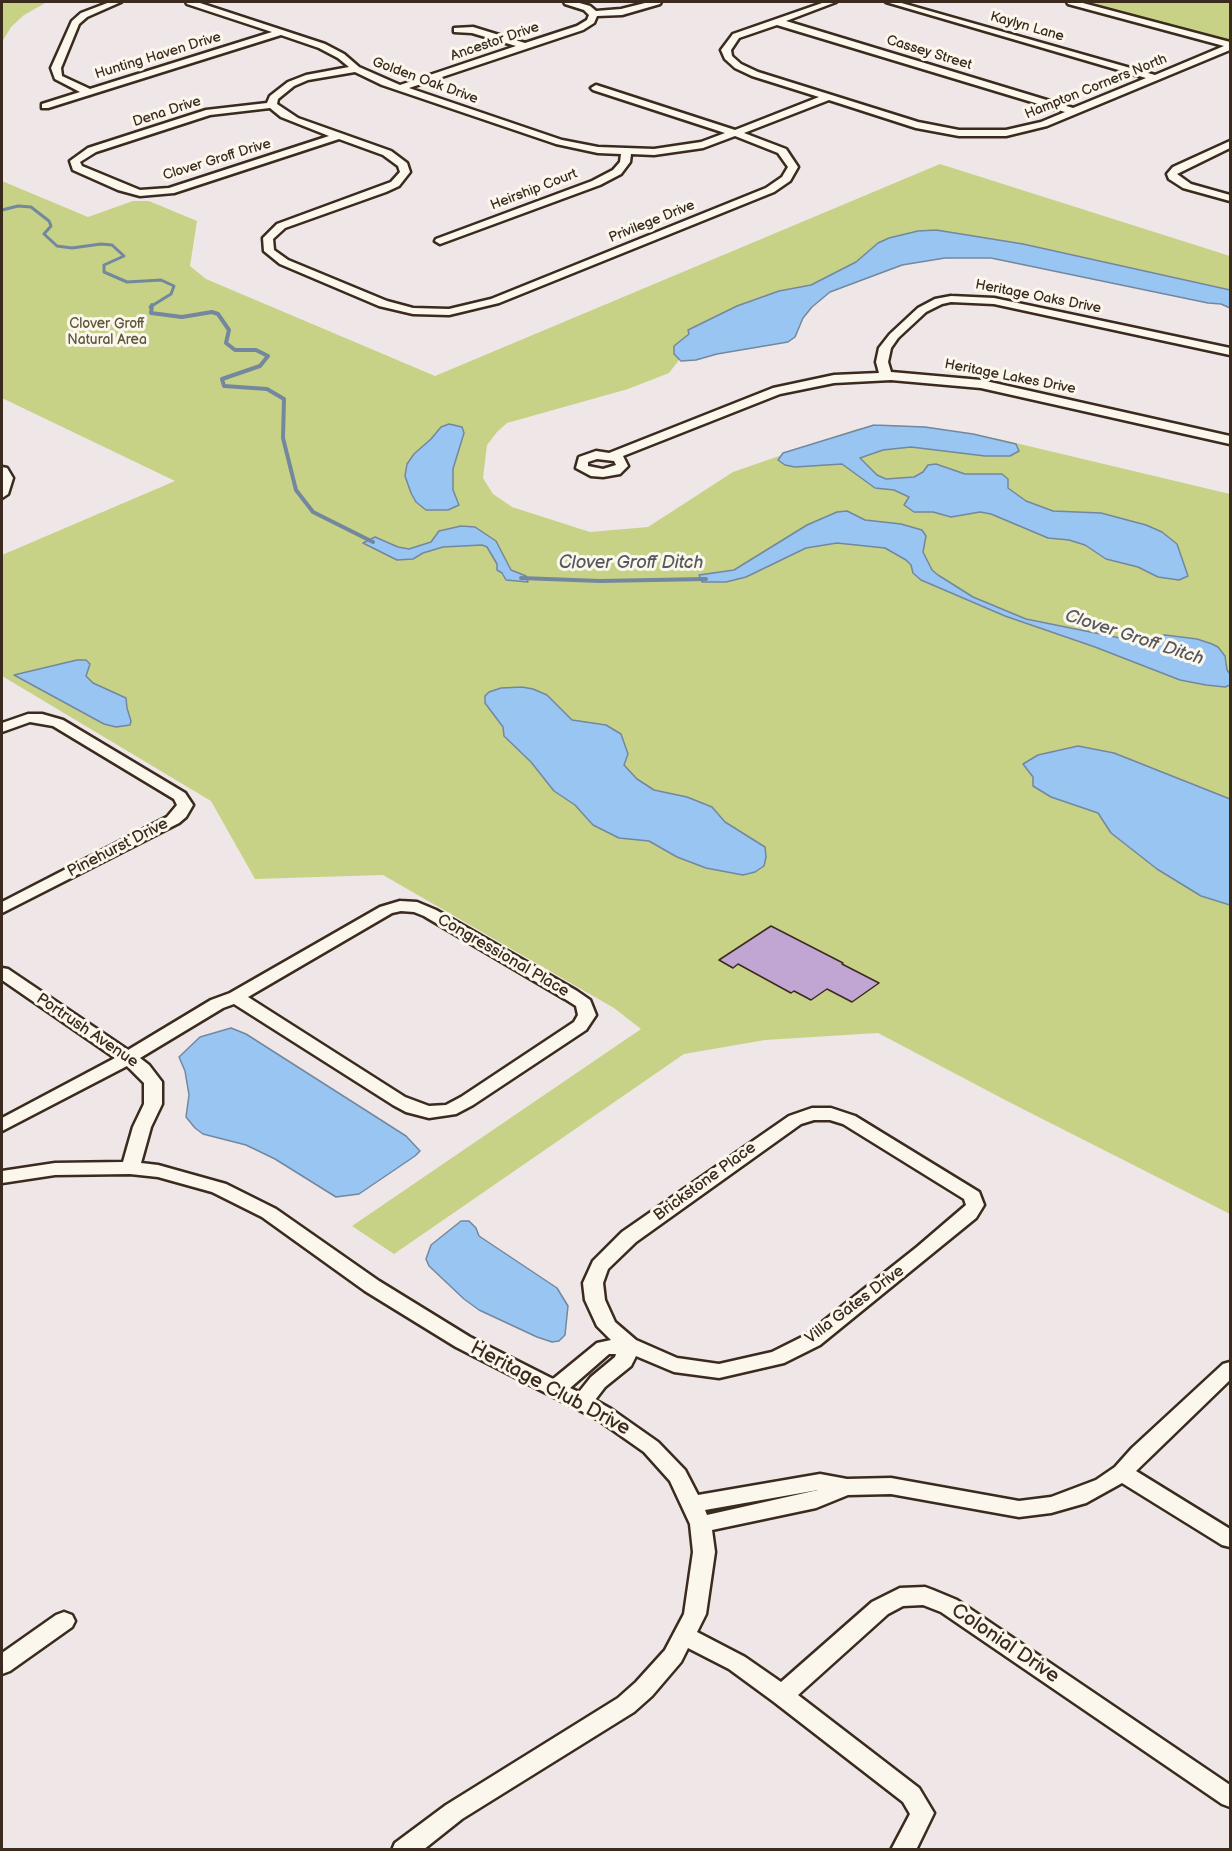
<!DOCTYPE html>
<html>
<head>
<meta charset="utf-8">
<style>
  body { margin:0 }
  #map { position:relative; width:1232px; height:1851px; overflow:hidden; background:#efe7e7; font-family:"Balsamiq Sans",sans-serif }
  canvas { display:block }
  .frame { position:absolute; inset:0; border:3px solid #3b2a1e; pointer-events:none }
</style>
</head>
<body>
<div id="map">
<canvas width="1232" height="1851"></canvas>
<div class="frame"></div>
</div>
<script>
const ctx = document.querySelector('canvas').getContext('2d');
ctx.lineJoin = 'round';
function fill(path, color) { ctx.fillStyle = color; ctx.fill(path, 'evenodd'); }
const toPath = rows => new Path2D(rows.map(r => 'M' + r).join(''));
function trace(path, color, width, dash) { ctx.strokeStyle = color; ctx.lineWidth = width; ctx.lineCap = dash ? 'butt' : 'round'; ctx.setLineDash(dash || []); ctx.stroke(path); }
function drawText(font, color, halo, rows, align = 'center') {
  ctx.font = font + ' "Balsamiq Sans",sans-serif'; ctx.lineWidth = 6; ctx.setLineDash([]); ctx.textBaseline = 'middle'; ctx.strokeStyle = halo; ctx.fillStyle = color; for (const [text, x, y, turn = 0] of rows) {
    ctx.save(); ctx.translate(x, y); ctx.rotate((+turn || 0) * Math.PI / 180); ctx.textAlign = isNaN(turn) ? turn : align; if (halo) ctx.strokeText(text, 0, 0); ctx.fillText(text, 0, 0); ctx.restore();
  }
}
const green = toPath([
  [2,2,47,2,24,15,11,27,2,42],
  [1072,2,1230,2,1230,45],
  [940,164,1230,256,1230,308,1221,304,1208,303,991,258,958,257,913,262,830,292,812,307,803,318,795,337,788,342,717,354,696,360,679,360,669,373,628,389,507,423,497,432,487,445,483,478,493,494,512,507,590,532,648,527,733,472,857,429,890,425,925,427,999,439,1230,494,1230,1214,1009,1102,878,1033,765,1040,684,1054,394,1254,352,1226,641,1029,614,1008,383,875,255,879,211,801,2,676,2,555,175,481,2,398,2,181,88,217,133,201,149,201,197,221,190,266,206,279,435,376]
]);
const water = toPath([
  [936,230,1023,244,1230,290,1230,308,1221,304,1208,303,991,258,945,258,902,265,830,292,812,307,803,318,795,337,788,342,717,354,696,360,681,361,674,354,674,346,689,334,688,330,737,306,779,291,811,285,856,262,878,243,889,238,918,231,936,230],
  [449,424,462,427,464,433,453,469,453,490,459,505,448,510,426,510,416,502,411,493,405,476,407,464,414,454,431,439,441,427,449,424],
  [874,425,925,427,973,434,1016,444,1019,451,1010,456,985,456,911,447,883,450,860,458,877,475,886,479,914,477,923,472,928,465,936,464,965,474,1002,474,1008,479,1008,488,1026,501,1053,511,1101,513,1146,525,1162,532,1177,544,1188,576,1179,580,1158,577,1138,567,1106,559,1085,545,1069,540,1048,538,991,514,980,512,951,517,933,512,914,512,904,505,909,497,894,490,875,488,842,464,795,467,785,465,778,460,783,453,874,425],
  [847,511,865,520,901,524,922,530,926,536,923,552,932,570,938,575,973,597,1026,619,1130,640,1165,635,1197,639,1212,644,1218,647,1225,656,1227,670,1230,674,1230,685,1225,687,1206,685,1180,680,1095,647,1005,616,921,580,913,573,911,565,906,560,885,548,837,543,806,548,746,577,726,582,702,582,699,575,734,570,807,525,837,512,847,511],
  [461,526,475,527,496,541,511,570,526,576,528,582,506,580,502,573,497,570,497,564,487,547,482,545,443,547,423,553,413,559,397,560,363,543,375,537,398,547,409,549,431,542,439,531,461,526],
  [77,660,86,660,90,664,86,676,93,683,126,698,127,708,131,721,130,725,116,727,104,724,14,675,77,660],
  [522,687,533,689,547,695,572,720,606,725,621,734,628,754,624,765,637,779,654,790,687,797,712,807,725,822,765,847,766,857,764,866,755,872,743,875,706,868,677,857,649,841,619,838,593,825,575,805,554,791,531,762,504,736,503,727,485,703,485,696,489,692,501,688,522,687],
  [1078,746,1114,753,1230,799,1230,905,1201,896,1157,869,1111,833,1098,813,1051,797,1033,786,1033,777,1023,764,1038,755,1078,746],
  [231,1028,246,1034,406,1136,420,1151,415,1156,359,1194,336,1197,275,1159,246,1145,203,1134,195,1128,186,1117,189,1095,185,1071,179,1057,200,1037,231,1028],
  [461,1221,469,1221,476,1228,479,1236,557,1288,568,1306,565,1335,559,1341,552,1342,537,1337,479,1310,464,1299,429,1266,426,1259,431,1245,461,1221]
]);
const streamFar1 = toPath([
  [2,210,18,206,31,207,49,221,51,226,44,234,57,246,72,248,101,244,112,245,124,256,104,265,104,272,127,282,161,280,174,286,171,294,150,307]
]);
const stream = toPath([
  [152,305,151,313,182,317,212,312,218,314,229,330,226,343,235,350,256,350,268,356,260,366,222,379,224,386,267,389,284,399,283,438,296,490,313,512,373,542],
  [521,578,600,581,706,579]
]);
const building = toPath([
  [771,926,843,963,842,964,879,983,852,1002,827,989,811,1000,794,991,791,993,738,964,733,968,719,960,771,926]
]);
const minor = toPath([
  [110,2,121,2,87,17,79,24,61,68,62,76,90,89,272,32,187,4,186,2,197,2,325,44,344,54,359,67,400,85,516,46,472,33,454,32,454,28,473,27,525,43,577,26,587,20,589,15,584,10,565,4,564,2,576,2,590,6,596,11,621,9,649,2,661,2,660,4,622,15,597,16,594,23,583,30,409,88,562,140,598,147,654,149,701,142,725,133,593,90,591,88,596,85,735,130,819,97,752,76,735,68,725,59,721,50,733,34,825,2,836,2,786,21,1073,108,1146,78,886,2,898,2,1155,75,1224,46,1068,4,1067,2,1079,2,1230,42,1230,50,1047,126,1006,136,959,136,916,128,829,100,744,133,786,149,798,167,790,181,774,192,499,303,449,315,413,314,379,306,280,264,264,251,263,238,277,224,391,182,400,172,398,166,383,155,339,139,174,193,140,196,118,190,73,170,70,161,88,148,206,110,267,103,270,96,288,82,306,75,349,67,338,58,319,48,281,35,48,108,42,108,42,104,80,92,55,79,51,68,72,21,81,13,110,2],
  [777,25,1065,112,1041,122,1006,130,959,130,918,122,758,72,741,64,732,56,731,50,739,38,777,25],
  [355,72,382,85,556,144,598,153,621,154,620,162,613,170,592,181,436,239,435,241,440,244,600,185,621,174,630,162,631,154,654,155,703,148,735,136,778,153,788,167,782,177,766,188,491,299,449,309,413,308,387,301,288,260,274,250,273,239,285,228,386,192,399,186,410,172,407,163,391,151,298,118,277,104,278,99,294,86,308,80,355,72],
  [270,108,281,117,329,136,169,188,140,190,82,166,80,162,96,152,210,115,270,108],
  [1230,141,1230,148,1177,174,1191,184,1230,195,1230,201,1183,188,1169,179,1167,174,1173,167,1230,141],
  [951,296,994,298,1230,348,1230,355,994,304,951,302,942,304,926,312,898,338,891,348,888,362,891,372,981,380,1230,436,1230,444,981,388,891,380,834,383,780,394,623,456,628,466,620,474,603,477,591,476,576,468,579,457,596,451,609,453,773,388,834,375,879,373,876,362,879,348,890,334,918,308,935,299,951,296],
  [597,459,614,461,616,465,603,469,588,466,588,462,597,459],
  [2,467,7,468,13,478,8,494,2,498,2,467],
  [28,714,42,714,63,720,185,793,193,805,186,817,179,823,2,913,2,902,167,817,177,805,174,799,53,726,30,722,2,732,2,723,28,714],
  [400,901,417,902,436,910,577,991,590,1000,596,1015,586,1030,473,1105,456,1114,429,1118,406,1112,393,1105,234,1004,223,1008,140,1058,149,1065,162,1082,162,1104,151,1127,141,1163,158,1165,226,1184,276,1209,379,1281,470,1337,553,1379,597,1343,611,1340,597,1326,585,1300,583,1283,593,1261,622,1232,789,1116,812,1108,831,1108,855,1116,979,1192,984,1205,976,1218,820,1345,784,1363,719,1378,674,1372,636,1356,631,1366,605,1387,595,1400,611,1409,658,1442,685,1470,698,1495,820,1474,847,1479,891,1478,1019,1501,1051,1497,1096,1480,1115,1467,1132,1448,1223,1364,1230,1362,1230,1380,1136,1471,1230,1529,1230,1547,1222,1545,1122,1483,1086,1503,1051,1513,1019,1517,891,1494,848,1495,816,1508,712,1530,715,1552,706,1614,697,1632,745,1657,781,1682,872,1602,900,1588,925,1587,933,1590,957,1600,1230,1785,1230,1807,1222,1804,941,1612,923,1605,903,1606,888,1614,798,1695,919,1788,934,1813,916,1850,891,1850,910,1814,903,1802,774,1702,729,1669,688,1648,681,1662,652,1696,634,1712,462,1819,423,1850,392,1850,395,1843,446,1805,618,1698,636,1682,665,1650,684,1614,693,1552,690,1524,670,1481,644,1452,597,1419,456,1347,365,1291,262,1217,212,1192,158,1177,130,1174,55,1175,2,1183,2,1171,55,1163,123,1162,133,1127,144,1104,144,1083,127,1066,2,1131,2,1118,115,1058,2,980,2,968,8,969,128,1050,211,1000,230,993,380,907,400,901],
  [401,911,414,912,424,916,565,999,576,1006,578,1015,574,1022,461,1097,446,1105,429,1106,405,1097,248,997,392,913,401,911],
  [814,1120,830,1120,843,1124,964,1199,966,1205,917,1247,806,1335,772,1352,719,1364,677,1358,636,1340,615,1322,605,1300,603,1283,608,1269,636,1242,801,1124,814,1120],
  [609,1354,616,1354,615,1357,591,1377,579,1392,570,1388,609,1354],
  [818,1490,707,1515,705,1510,818,1490],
  [64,1612,72,1615,75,1621,72,1627,10,1671,2,1674,2,1653,56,1615,64,1612]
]);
const farStreetnames = [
  ["Kaylyn Lane",1027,27,16],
  ["Ancestor Drive",495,42,-19],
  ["Cassey Street",929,53,17],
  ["Hunting Haven Drive",158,56,-17],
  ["Golden Oak Drive",425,81,20],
  ["Hampton Corners North",1096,87,-22],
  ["Dena Drive",167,112,-18],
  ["Clover Groff Drive",217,160,-17],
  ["Heirship Court",534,190,-21],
  ["Privilege Drive",652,222,-22],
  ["Heritage Oaks Drive",1038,297,11],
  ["Heritage Lakes Drive",1010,377,11]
];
const farParknames = [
  ["Clover Groff",107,324],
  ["Natural Area",107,340]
];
const streetNames = [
  ["Pinehurst Drive",118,848,-27],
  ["Congressional Place",503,956,30],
  ["Portrush Avenue",87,1031,34],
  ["Brickstone Place",705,1182,-36],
  ["Villa Gates Drive",855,1305,-37]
];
const waterNames = [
  ["Clover Groff Ditch",631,563],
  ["Clover Groff Ditch",1134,638,18]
];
const nearStreetnames = [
  ["Heritage Club Drive",550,1389,28],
  ["Colonial Drive",1005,1644,34]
];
fill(green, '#c7d286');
fill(water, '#99c5f3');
trace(water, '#73879e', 1.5);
trace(streamFar1, '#73879e', 3);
trace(stream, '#73879e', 4);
fill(building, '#c1a5d2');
trace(building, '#3b2a1e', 1.5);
trace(minor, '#3b2a1e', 5);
fill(minor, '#fbf7ec');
drawText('14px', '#3b2a1e', '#fbf7ec', farStreetnames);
drawText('14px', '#5e5438', '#fbf7ec', farParknames);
drawText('16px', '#3b2a1e', '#fbf7ec', streetNames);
drawText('italic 18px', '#57585e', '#fbf7ec', waterNames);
drawText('20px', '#3b2a1e', '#fbf7ec', nearStreetnames);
</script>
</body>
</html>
